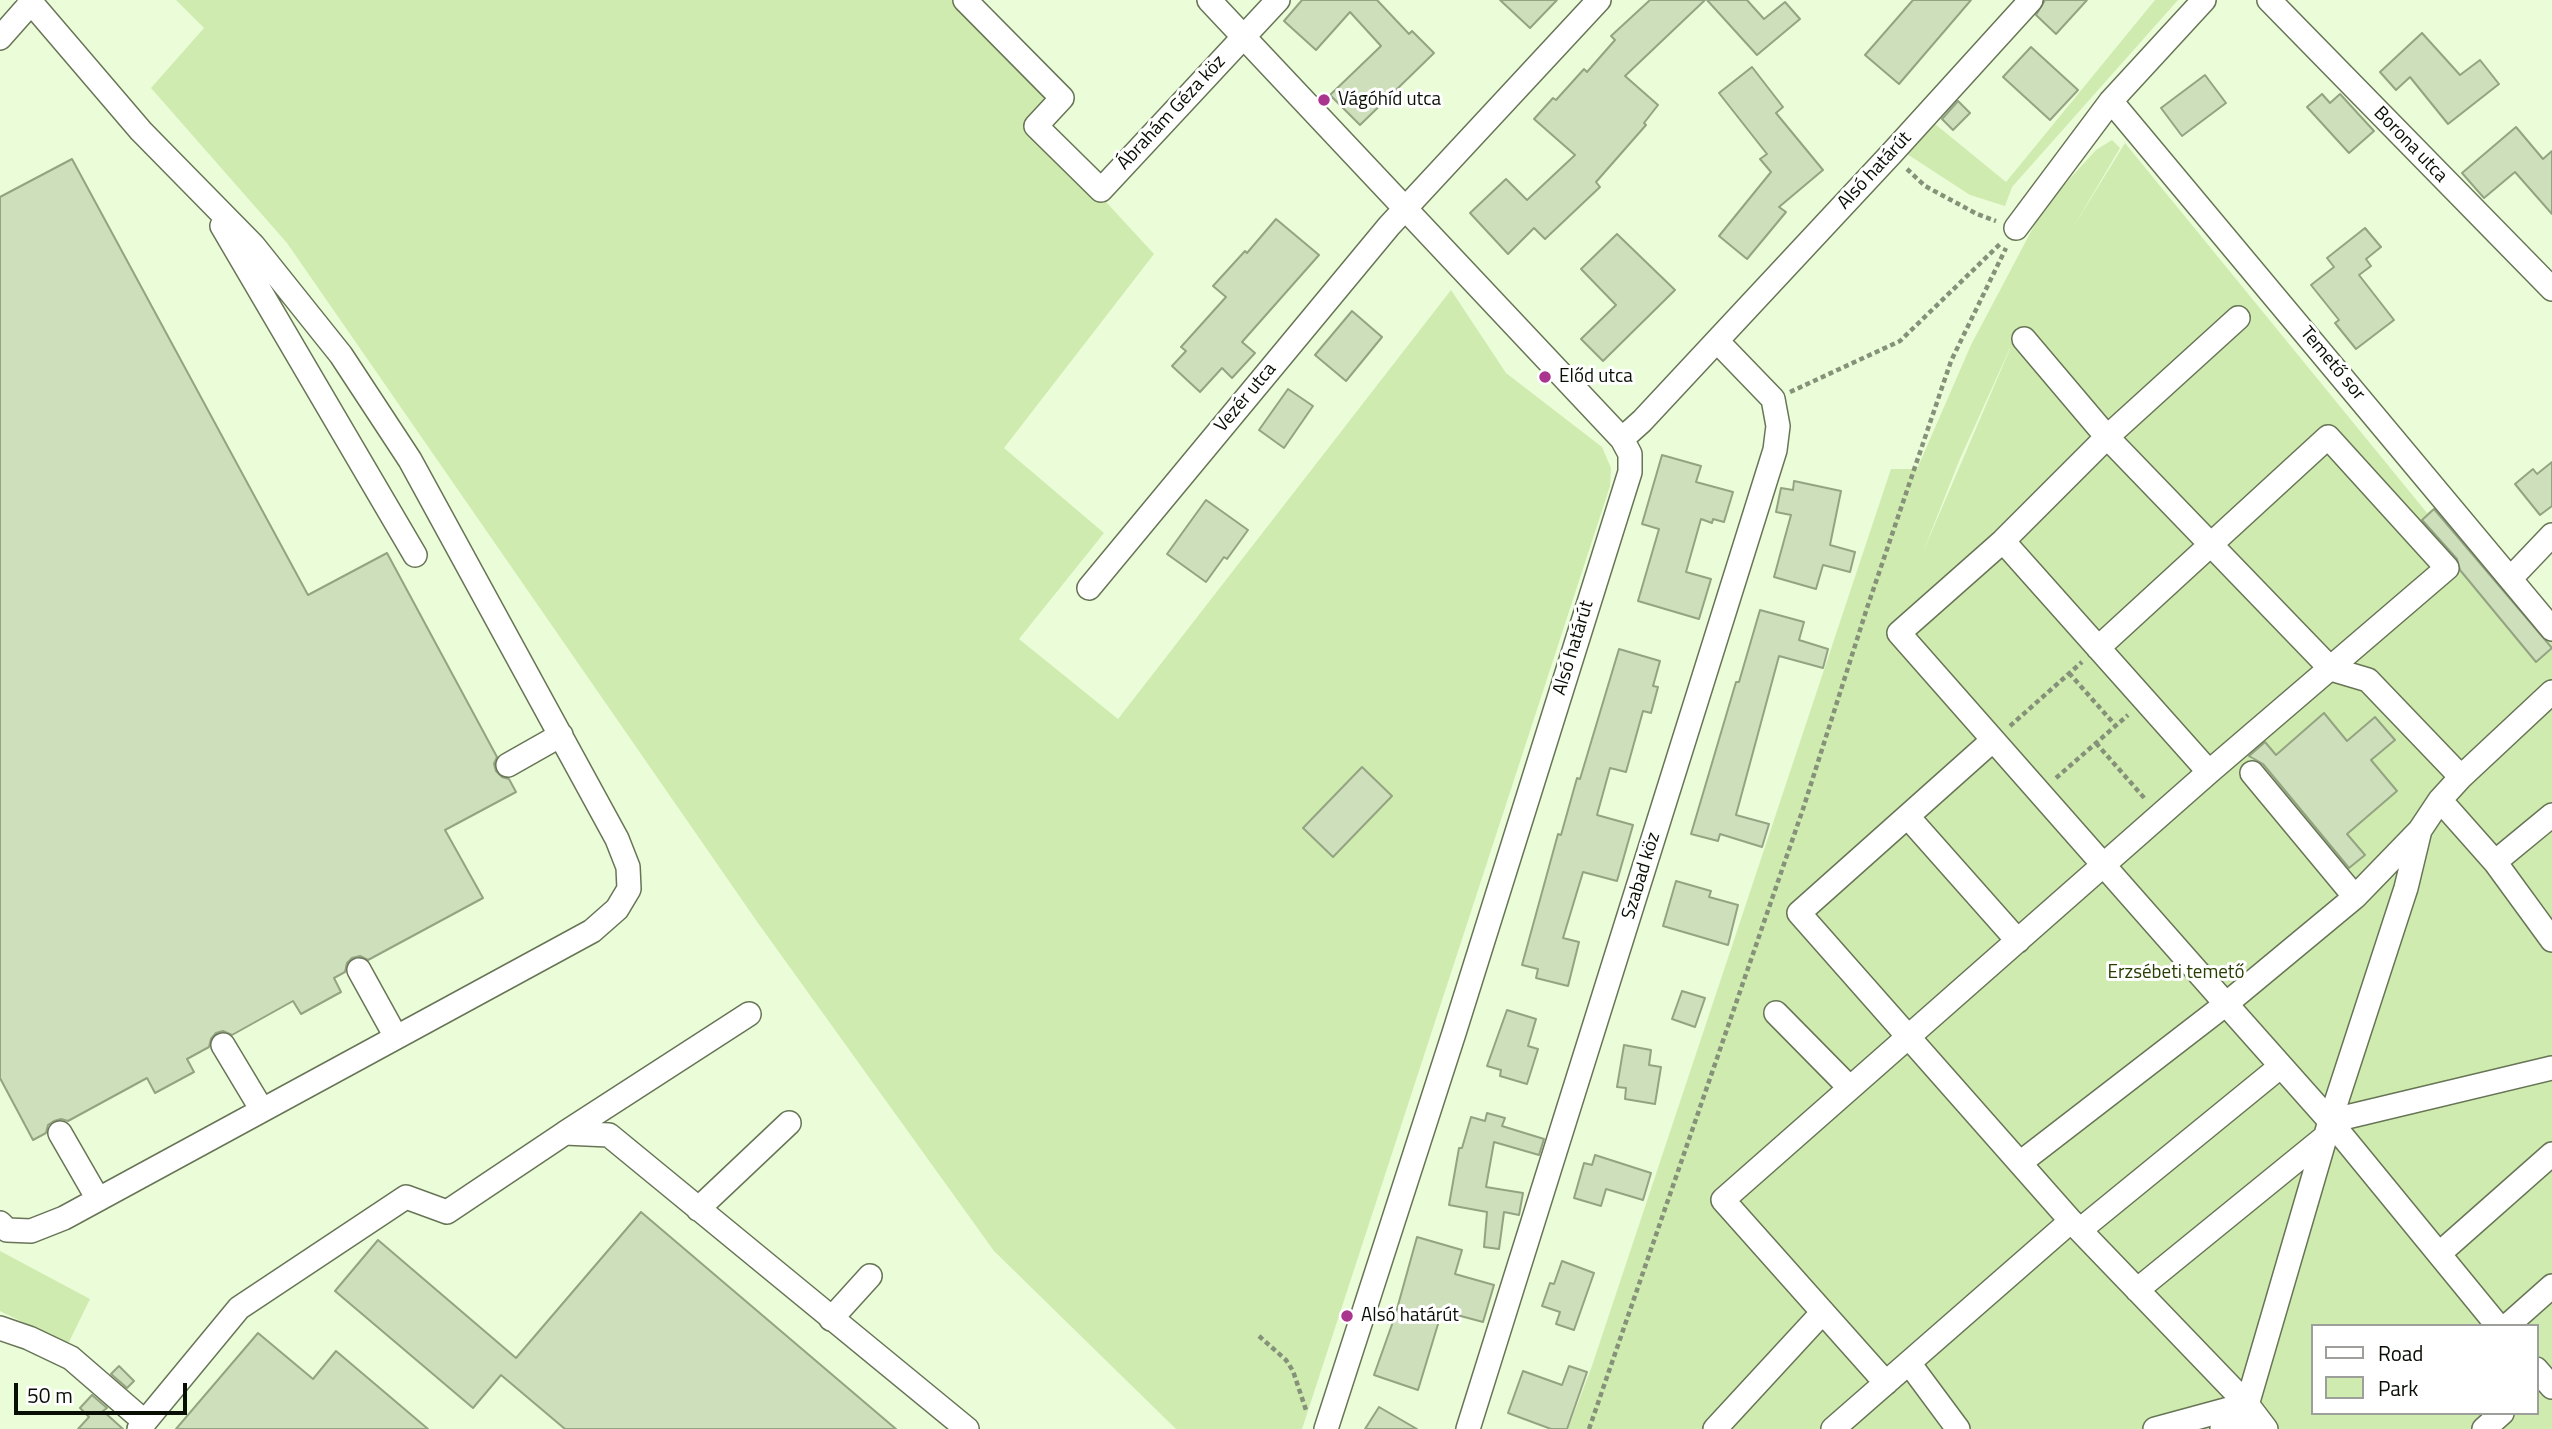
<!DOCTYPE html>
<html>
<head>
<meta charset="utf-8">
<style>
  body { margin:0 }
  #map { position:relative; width:2552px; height:1429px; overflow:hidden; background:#ebfcd8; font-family:"Titillium Web",sans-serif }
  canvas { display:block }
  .legend { position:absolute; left:2311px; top:1324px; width:228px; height:91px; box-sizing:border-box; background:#fff; border:2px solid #9d9f9b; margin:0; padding:9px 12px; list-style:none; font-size:21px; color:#090e04 }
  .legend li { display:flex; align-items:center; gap:14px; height:35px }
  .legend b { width:35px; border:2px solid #9d9f9b }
  .scale { position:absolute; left:14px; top:1383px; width:173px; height:32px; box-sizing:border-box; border:4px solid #090e04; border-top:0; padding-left:9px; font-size:21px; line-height:24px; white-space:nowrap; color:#090e04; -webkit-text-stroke:5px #fff; paint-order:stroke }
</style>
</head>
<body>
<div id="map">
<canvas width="2552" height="1429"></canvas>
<ul class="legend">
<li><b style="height:9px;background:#fff"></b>Road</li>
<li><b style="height:19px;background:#cfebaf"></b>Park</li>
</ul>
<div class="scale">50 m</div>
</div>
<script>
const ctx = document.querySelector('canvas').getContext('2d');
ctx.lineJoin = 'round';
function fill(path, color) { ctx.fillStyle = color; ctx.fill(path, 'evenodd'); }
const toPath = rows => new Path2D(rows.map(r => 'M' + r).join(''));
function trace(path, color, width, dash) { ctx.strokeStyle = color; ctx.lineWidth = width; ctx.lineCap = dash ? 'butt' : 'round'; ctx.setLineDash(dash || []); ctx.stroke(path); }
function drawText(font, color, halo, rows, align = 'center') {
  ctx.font = font + ' "Titillium Web",sans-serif'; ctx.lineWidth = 6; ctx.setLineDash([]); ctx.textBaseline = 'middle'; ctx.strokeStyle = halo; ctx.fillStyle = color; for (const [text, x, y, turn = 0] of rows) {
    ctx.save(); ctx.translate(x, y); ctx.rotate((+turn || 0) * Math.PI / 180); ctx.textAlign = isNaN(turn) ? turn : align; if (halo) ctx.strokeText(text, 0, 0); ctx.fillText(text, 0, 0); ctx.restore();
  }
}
const green = toPath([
  [176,0,965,0,1062,98,1036,126,1154,254,1004,448,1104,533,1019,639,1118,719,1451,290,1506,373,1602,447,1611,468,1610,486,1302,1429,1176,1429,994,1251,758,923,287,243,151,88,204,28],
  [2155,0,2178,0,2012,187,2005,206,1970,195,1907,154,1935,124,2006,182],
  [2112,140,2120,148,2071,231,2125,143,2427,513,2442,501,2552,639,2552,1429,1568,1429,1592,1366,1891,469,1917,469,1971,345,2044,207,2096,150],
  [2010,348,2010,349,1923,552,1959,461],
  [2312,1326,2536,1326,2536,1413,2312,1413],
  [0,1251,90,1299,68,1344,0,1311]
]);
const building = toPath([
  [1302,0,1377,0,1409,34,1412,31,1434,53,1360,125,1330,95,1381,46,1350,12,1316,50,1284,21,1302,0],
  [1500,0,1557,0,1530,28,1500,0],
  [1650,0,1705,0,1625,76,1658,105,1644,123,1646,125,1596,182,1600,187,1545,239,1534,228,1508,254,1470,213,1506,179,1527,200,1575,155,1534,119,1553,98,1556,100,1584,69,1587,72,1615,40,1611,36,1650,0],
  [1707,0,1747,0,1764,19,1785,2,1800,19,1757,55,1707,0],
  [1913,0,1971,0,1899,84,1865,55,1913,0],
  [2087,0,2056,34,2036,15,2045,0,2087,0],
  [2422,33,2460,75,2480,60,2499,84,2448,124,2410,77,2396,90,2380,72,2422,33],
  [2031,47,2078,90,2050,120,2003,77,2031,47],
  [1752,67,1783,107,1776,113,1823,170,1779,207,1786,212,1747,259,1719,236,1771,172,1760,159,1767,154,1719,93,1752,67],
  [2205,75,2226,103,2182,136,2161,108,2205,75],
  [2322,94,2330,103,2340,94,2374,131,2349,153,2307,107,2322,94],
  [1958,101,1970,113,1953,130,1942,119,1958,101],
  [2516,127,2543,159,2552,151,2552,214,2515,172,2484,198,2462,173,2516,127],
  [72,159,308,595,387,553,497,757,494,764,496,771,502,777,509,779,516,792,445,830,483,898,368,960,360,956,352,958,347,963,345,972,334,978,341,992,301,1014,293,1001,232,1035,223,1031,216,1033,211,1039,209,1047,187,1059,194,1072,155,1093,147,1078,68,1121,61,1119,54,1121,48,1125,46,1133,33,1140,0,1078,0,197,72,159],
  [1276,219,1319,255,1242,342,1255,353,1232,378,1222,368,1200,392,1172,366,1186,351,1181,347,1226,297,1213,286,1245,251,1247,253,1276,219],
  [2365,228,2381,247,2366,259,2371,266,2359,275,2394,320,2356,349,2335,323,2339,320,2311,285,2334,267,2327,258,2365,228],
  [1617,234,1675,290,1603,361,1581,339,1616,305,1581,269,1617,234],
  [1352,311,1382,337,1346,381,1315,355,1352,311],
  [1288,389,1313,406,1284,448,1259,430,1288,389],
  [1662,455,1701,466,1696,482,1733,492,1724,522,1713,519,1712,523,1701,519,1686,572,1711,579,1699,619,1638,601,1659,529,1642,524,1662,455],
  [2552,462,2552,506,2540,515,2515,484,2533,469,2537,474,2552,462],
  [1794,481,1841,491,1830,545,1855,552,1850,572,1823,565,1816,589,1774,577,1791,515,1776,512,1781,488,1793,490,1794,481],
  [1206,500,1248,530,1227,559,1224,557,1206,582,1167,554,1206,500],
  [2434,509,2552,648,2536,662,2460,570,2457,559,2422,520,2434,509],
  [1760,610,1804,622,1799,640,1828,649,1823,668,1779,656,1736,815,1769,824,1762,847,1720,834,1718,841,1691,834,1736,682,1739,682,1760,610],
  [1619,649,1660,661,1653,686,1658,687,1651,713,1643,711,1626,772,1610,768,1597,815,1633,825,1617,881,1583,872,1563,938,1579,942,1568,986,1536,978,1538,969,1522,965,1558,834,1561,835,1577,778,1580,779,1619,649],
  [2324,713,2347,741,2375,717,2395,740,2371,760,2397,791,2347,834,2365,855,2349,868,2263,764,2249,756,2265,742,2276,755,2324,713],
  [1362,767,1392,796,1333,857,1303,828,1362,767],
  [1676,881,1711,891,1709,897,1738,905,1728,945,1663,926,1676,881],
  [1682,991,1705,998,1695,1027,1672,1019,1682,991],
  [1507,1010,1536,1019,1528,1046,1538,1049,1527,1084,1500,1076,1501,1070,1487,1066,1507,1010],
  [1624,1045,1651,1050,1649,1065,1661,1067,1655,1104,1625,1099,1626,1088,1617,1087,1624,1045],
  [1487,1113,1505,1118,1502,1126,1544,1139,1539,1155,1494,1142,1486,1187,1523,1193,1519,1215,1504,1212,1499,1249,1484,1247,1487,1212,1449,1205,1459,1148,1462,1148,1471,1117,1485,1121,1487,1113],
  [1595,1155,1651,1173,1643,1200,1606,1189,1601,1206,1574,1198,1584,1163,1592,1165,1595,1155],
  [641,1212,896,1429,565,1429,501,1375,473,1408,335,1291,378,1240,516,1358,641,1212],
  [1417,1237,1462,1250,1455,1274,1494,1285,1483,1322,1442,1311,1418,1390,1374,1375,1395,1316,1417,1237],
  [1562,1261,1594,1273,1574,1330,1556,1324,1560,1312,1542,1306,1550,1283,1554,1284,1562,1261],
  [258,1333,313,1379,336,1351,428,1429,176,1429,258,1333],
  [119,1366,134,1381,127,1388,111,1374,119,1366],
  [1569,1366,1587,1372,1567,1429,1551,1429,1508,1413,1523,1371,1562,1385,1569,1366],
  [92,1395,107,1408,103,1411,123,1429,78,1429,89,1417,80,1408,92,1395],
  [1379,1407,1417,1429,1365,1429,1379,1407]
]);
const path = toPath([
  [1907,169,1925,186,1977,214,1996,221],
  [1790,392,1900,341,2000,244],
  [2069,673,2116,726],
  [2010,726,2082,662],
  [2096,743,2146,800],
  [2056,778,2128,715],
  [1259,1336,1286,1360,1293,1371,1307,1413],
  [1589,1429,1803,809,1867,608,1951,361,2006,248]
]);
const minor = toPath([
  [965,0,1062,98,1036,126,1101,190,1278,0],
  [1209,0,1622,439,1630,454,1630,472,1454,1033,1326,1429],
  [2269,0,2552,289],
  [0,38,31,3],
  [2111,101,2552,629],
  [222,226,415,555],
  [2016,228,2111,101,2204,0],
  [2024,339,2107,437,2331,669,2368,680,2461,777],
  [1622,439,1642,421,1891,154,2031,0],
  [2003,541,2209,772],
  [2511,578,2552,535],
  [1089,588,1389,226,1599,0],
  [2552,692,2461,777,2440,800,2495,862,2552,940],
  [1993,740,1799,913,2071,1221,2247,1404,2266,1429],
  [508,765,561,735],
  [2252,773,2355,897],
  [2440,800,2420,830,2355,897,2226,1004,2330,1121,2498,1326],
  [1908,817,2018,941],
  [2495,862,2552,815],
  [359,970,396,1037],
  [1776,1013,1850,1088],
  [223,1045,262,1110],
  [2330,1121,2552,1068],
  [60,1133,98,1199],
  [565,1133,749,1014],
  [2020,1163,2226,1004,1899,633,2003,541,2107,437,2238,318],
  [698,1209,789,1123],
  [0,1223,7,1230,31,1231,64,1218,592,931,617,909,629,889,628,867,617,839,410,460,341,355,253,245,141,131,29,0],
  [2080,1230,2281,1066],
  [2440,1253,2552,1154],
  [2137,1290,2325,1137],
  [831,1319,870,1276],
  [2507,1326,2552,1286],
  [0,1328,29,1338,71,1358,145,1422],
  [1909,1363,1958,1429],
  [2536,1369,2552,1387],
  [1886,1383,1723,1200,2209,772,2447,568,2328,437,2098,648],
  [139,1429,239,1308,406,1197,447,1212,565,1133,609,1135,967,1429],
  [1468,1429,1775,450,1778,426,1773,399,1717,341],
  [1715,1429,1823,1312],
  [1833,1429,2071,1221],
  [2155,1429,2247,1404,2222,1429],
  [2240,1429,2330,1121,2406,888,2420,830],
  [2484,1429,2502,1413]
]);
const markers = [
  [1324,100,7,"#a9358f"],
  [1545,377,7,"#a9358f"],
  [1347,1316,7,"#a9358f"]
];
const poiNames = [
  ["Vágóhíd utca",1338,100],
  ["Előd utca",1559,377],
  ["Alsó határút",1361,1316]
];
const streetNames = [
  ["Ábrahám Géza köz",1172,113,-47],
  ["Borona utca",2410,145,46],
  ["Alsó határút",1875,171,-47],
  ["Temető sor",2332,364,50],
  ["Vezér utca",1246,398,-50],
  ["Alsó határút",1574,648,-73],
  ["Szabad köz",1642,876,-73]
];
const parkNames = [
  ["Erzsébeti temető",2176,973]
];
fill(green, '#cfebaf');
fill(building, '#cedfbc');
trace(building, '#94a382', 2);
trace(minor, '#677556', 26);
trace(path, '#859179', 4.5, [5, 3.5]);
trace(minor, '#fff', 23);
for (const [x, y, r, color] of markers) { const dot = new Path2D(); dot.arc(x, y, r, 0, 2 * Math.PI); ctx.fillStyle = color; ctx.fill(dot); trace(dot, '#fff', 2.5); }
drawText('19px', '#090e04', '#fff', poiNames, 'left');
drawText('19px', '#090e04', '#fff', streetNames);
drawText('19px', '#293f00', '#fff', parkNames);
</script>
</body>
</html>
